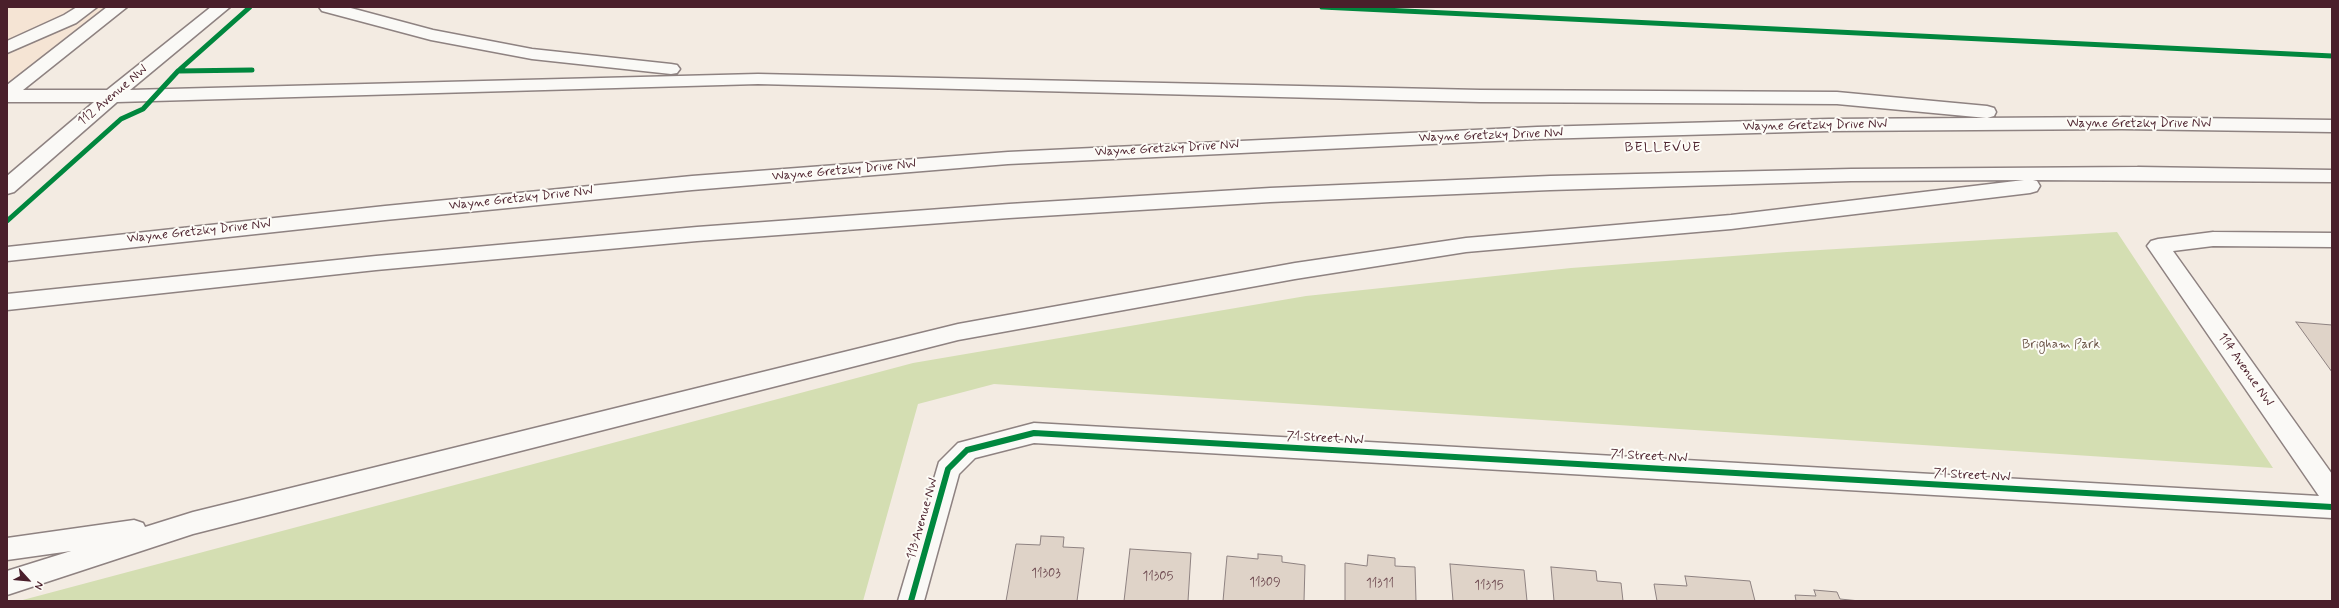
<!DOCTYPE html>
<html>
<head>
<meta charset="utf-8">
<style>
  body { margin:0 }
  #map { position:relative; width:2339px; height:608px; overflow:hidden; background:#f3ebe2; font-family:Mynerve,sans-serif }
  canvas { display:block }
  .frame { position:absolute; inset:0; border:8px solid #4a1f2b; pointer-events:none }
  .north { position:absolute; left:8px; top:560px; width:40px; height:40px; -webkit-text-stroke:3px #fdfcf7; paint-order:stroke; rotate:117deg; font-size:11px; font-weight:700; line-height:16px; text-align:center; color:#4a1f2b }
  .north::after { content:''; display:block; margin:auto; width:14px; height:18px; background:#4a1f2b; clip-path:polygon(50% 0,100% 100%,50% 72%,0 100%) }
</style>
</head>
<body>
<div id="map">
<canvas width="2339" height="608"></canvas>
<div class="frame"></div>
<div class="north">N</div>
</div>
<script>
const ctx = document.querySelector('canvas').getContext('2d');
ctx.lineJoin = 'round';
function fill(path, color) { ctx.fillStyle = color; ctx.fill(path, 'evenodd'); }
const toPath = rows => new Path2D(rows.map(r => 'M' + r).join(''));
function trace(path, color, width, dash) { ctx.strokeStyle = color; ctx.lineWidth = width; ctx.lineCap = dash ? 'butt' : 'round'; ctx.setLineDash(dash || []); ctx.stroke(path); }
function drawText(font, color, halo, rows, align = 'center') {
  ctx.font = font + ' Mynerve,sans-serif'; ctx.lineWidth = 4; ctx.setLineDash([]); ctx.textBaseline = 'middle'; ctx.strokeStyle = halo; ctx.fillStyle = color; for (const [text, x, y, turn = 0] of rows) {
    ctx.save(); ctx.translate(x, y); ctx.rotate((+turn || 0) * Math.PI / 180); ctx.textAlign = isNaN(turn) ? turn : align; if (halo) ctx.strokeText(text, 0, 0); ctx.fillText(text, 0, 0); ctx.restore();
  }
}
const built = toPath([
  [7,7,121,7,7,94]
]);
const green = toPath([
  [2117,232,2273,468,994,384,918,404,863,601,19,601,913,363,1306,296,1571,268,1787,252]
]);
const building = toPath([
  [2296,322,2332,325,2332,372,2296,322],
  [1041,536,1064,537,1063,547,1084,548,1077,601,1006,601,1016,544,1040,545,1041,536],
  [1130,549,1191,553,1188,601,1124,601,1130,549],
  [1258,554,1282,556,1282,562,1305,565,1304,601,1223,601,1227,556,1258,559,1258,554],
  [1368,555,1395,558,1395,566,1415,567,1416,601,1345,601,1345,563,1367,566,1368,555],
  [1450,564,1524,570,1527,601,1453,601,1450,564],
  [1551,567,1596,571,1597,581,1621,583,1623,601,1554,601,1551,567],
  [1685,576,1750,581,1755,601,1657,601,1654,584,1687,586,1685,576],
  [1814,590,1837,592,1840,599,1860,601,1796,601,1795,595,1816,596,1814,590]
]);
const minor = toPath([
  [2213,232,2332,233,2332,247,2213,246,2173,251,2332,474,2332,518,1034,443,975,458,959,474,924,601,898,601,939,462,958,443,1034,423,2319,496,2147,246,2151,241,2158,239,2213,232]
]);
const major = toPath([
  [77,7,97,7,76,23,7,53,7,41,64,15,77,7],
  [107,7,127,7,23,90,107,90,211,7,230,7,130,90,758,74,1480,90,1837,92,1987,106,1994,108,1996,112,1994,116,1987,118,1837,104,1480,102,758,84,117,102,14,192,7,194,7,176,94,102,7,102,7,85,107,7],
  [319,7,347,7,433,30,532,49,671,64,677,65,680,69,677,73,671,74,532,59,431,40,322,11,319,7],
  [2122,117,2332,120,2332,132,2122,129,1829,131,1537,139,1008,164,692,190,385,220,7,261,7,247,385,206,692,176,1008,152,1537,127,1829,119,2122,117],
  [2138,167,2332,170,2332,182,2033,180,2037,181,2040,186,2037,191,2030,193,1731,229,1466,252,1295,279,958,340,193,534,7,595,7,571,71,551,7,560,7,538,134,520,143,523,145,527,193,512,958,324,1295,263,1466,238,1731,215,2024,180,1851,181,1550,190,1270,202,1009,218,697,241,376,270,7,310,7,294,376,256,697,227,1009,204,1270,188,1550,176,1851,169,2138,167]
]);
const cyclewayFar1 = toPath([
  [250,7,178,71,252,70],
  [1322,7,2332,56],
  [7,221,121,119,143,109,178,71]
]);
const cycleway = toPath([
  [911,601,948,469,967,450,1034,433,2332,507]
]);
const streetNames = [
  ["112 Avenue NW",113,96,-40],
  ["Wayne Gretzky Drive NW",2139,124],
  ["Wayne Gretzky Drive NW",1815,126,-1],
  ["Wayne Gretzky Drive NW",1491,136,-2],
  ["Wayne Gretzky Drive NW",1167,149,-3],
  ["Wayne Gretzky Drive NW",844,171,-5],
  ["Wayne Gretzky Drive NW",521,199,-6],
  ["Wayne Gretzky Drive NW",199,232,-6],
  ["114 Avenue NW",2245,370,55],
  ["71 Street NW",1325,439,3],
  ["71 Street NW",1649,457,3],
  ["71 Street NW",1972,476,3],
  ["113 Avenue NW",923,519,-74]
];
const parkNames = [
  ["Brigham Park",2061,345]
];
const nearNumbernames = [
  ["11303",1046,574],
  ["11305",1158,577],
  ["11309",1265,583],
  ["11311",1380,584],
  ["11315",1489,586]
];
const neighbourhoodNames = [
  ["BELLEVUE",1663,148]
];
fill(built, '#f5e4d4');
fill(green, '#d4deb2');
fill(building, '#dfd3c8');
trace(building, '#8e8281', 1);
trace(minor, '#8e8281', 3);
trace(major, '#8e8281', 3);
fill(minor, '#faf9f6');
fill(major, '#faf9f6');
trace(cyclewayFar1, '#00873e', 5);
trace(cycleway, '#00873e', 6);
drawText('13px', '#4a1f2b', '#fdfcf7', streetNames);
drawText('13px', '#6c5548', '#fdfcf7', parkNames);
drawText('13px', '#704d53', null, nearNumbernames);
ctx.letterSpacing = '1px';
drawText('14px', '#4a1f2b', '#fdfcf7', neighbourhoodNames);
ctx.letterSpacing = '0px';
</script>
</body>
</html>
